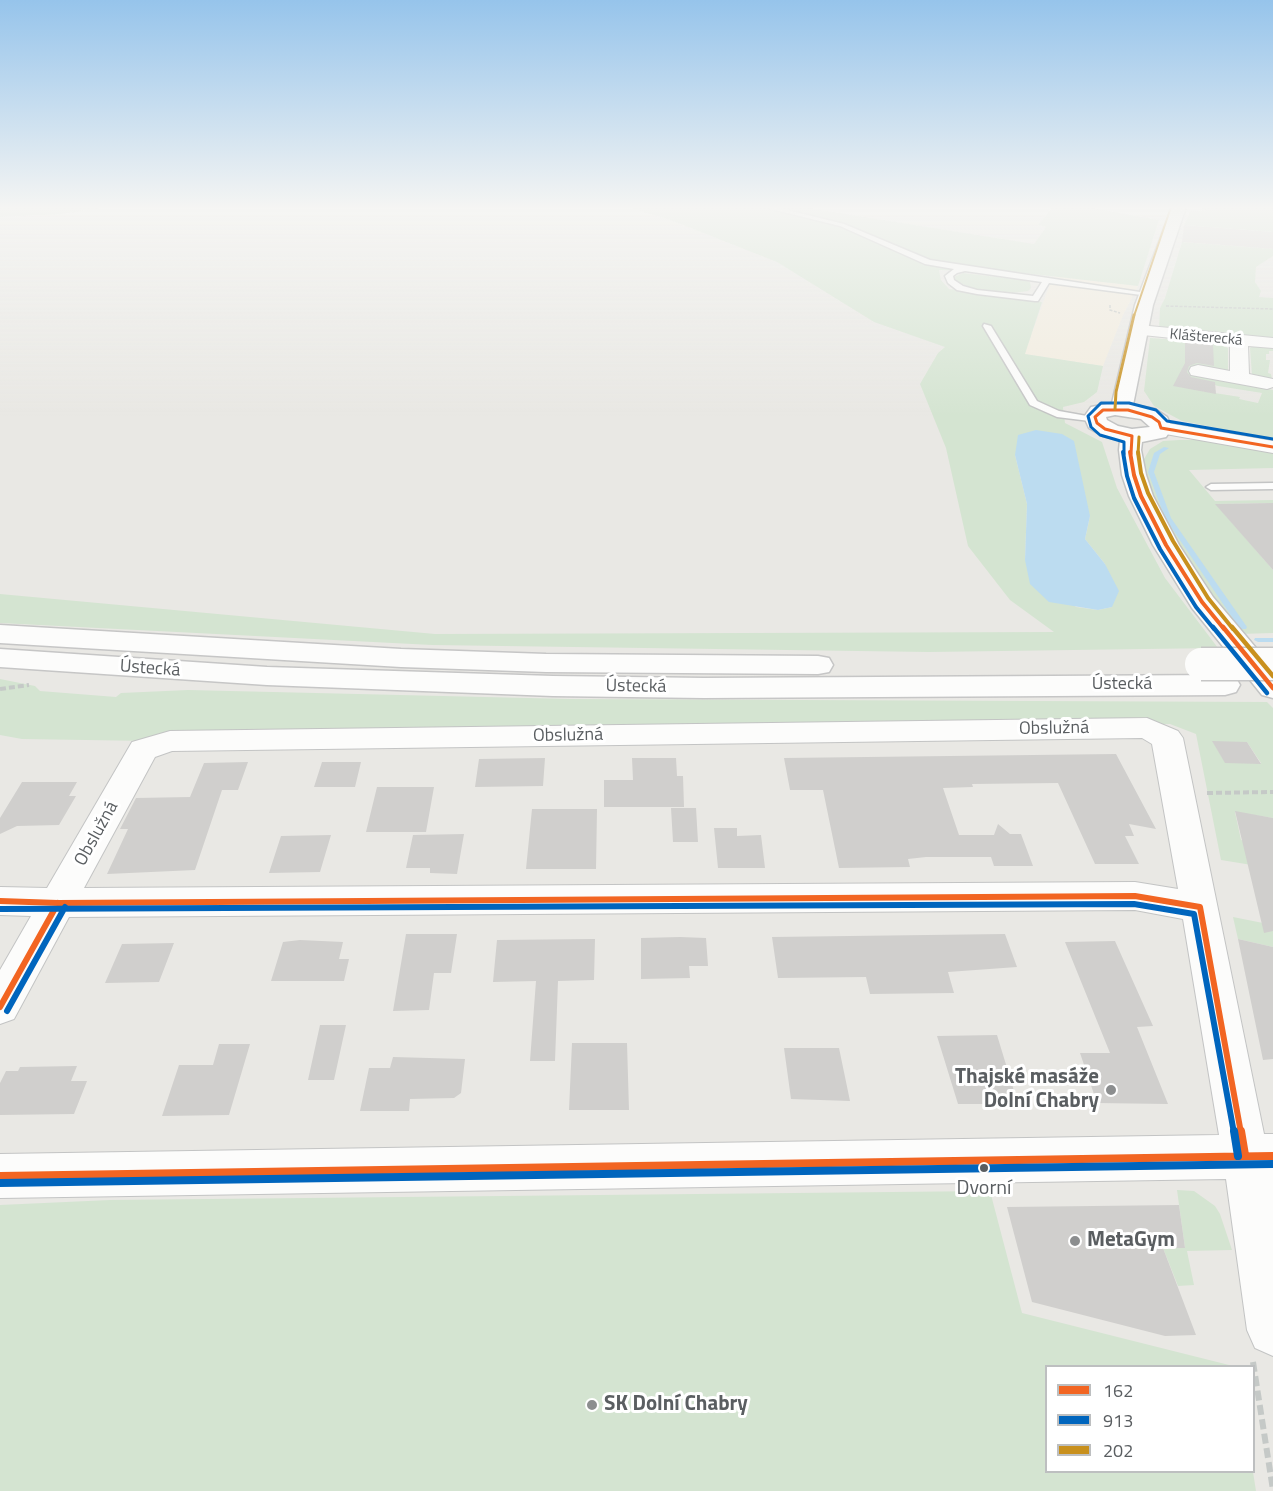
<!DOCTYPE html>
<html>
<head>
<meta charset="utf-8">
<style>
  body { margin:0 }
  #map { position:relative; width:1273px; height:1491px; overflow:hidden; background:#e9e8e4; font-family:"Titillium Web",sans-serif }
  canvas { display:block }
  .legend { position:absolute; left:1045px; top:1365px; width:210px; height:108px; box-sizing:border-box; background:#fff; border:2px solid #bdbfc0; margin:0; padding:8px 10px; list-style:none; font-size:18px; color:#5a5e61 }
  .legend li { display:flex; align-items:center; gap:12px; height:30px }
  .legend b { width:30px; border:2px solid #bdbfc0 }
</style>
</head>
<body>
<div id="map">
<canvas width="1273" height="1491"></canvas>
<ul class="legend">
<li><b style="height:8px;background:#f26522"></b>162</li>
<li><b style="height:8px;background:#0065bd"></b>913</li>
<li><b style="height:8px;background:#c8901d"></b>202</li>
</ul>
</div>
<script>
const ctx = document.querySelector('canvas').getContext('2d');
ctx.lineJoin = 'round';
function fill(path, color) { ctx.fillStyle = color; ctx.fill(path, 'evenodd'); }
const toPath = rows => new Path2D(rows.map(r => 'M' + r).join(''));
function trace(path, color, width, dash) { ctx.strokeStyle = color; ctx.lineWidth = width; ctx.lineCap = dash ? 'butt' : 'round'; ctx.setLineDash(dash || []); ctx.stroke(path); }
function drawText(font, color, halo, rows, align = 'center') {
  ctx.font = font + ' "Titillium Web",sans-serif'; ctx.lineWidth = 6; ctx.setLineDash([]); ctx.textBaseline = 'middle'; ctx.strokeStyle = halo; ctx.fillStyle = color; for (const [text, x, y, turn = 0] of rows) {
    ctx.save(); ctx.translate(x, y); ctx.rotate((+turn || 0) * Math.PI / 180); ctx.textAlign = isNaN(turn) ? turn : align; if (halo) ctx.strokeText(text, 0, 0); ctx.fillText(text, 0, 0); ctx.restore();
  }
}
const commercial = toPath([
  [1053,276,1138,286,1123,315,1103,366,1024,354]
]);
const industrial = toPath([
  [1184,225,1273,232,1273,249,1182,242]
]);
const green = toPath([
  [0,207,106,207,61,214,0,217],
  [629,207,802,207,1034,244,1046,227,1038,225,1053,207,1085,207,1159,220,1138,286,1014,272,939,270,941,280,949,289,1042,302,1025,354,1103,366,1097,392,1084,402,1063,407,1065,423,1102,442,1117,488,1165,578,1218,648,929,652,432,645,0,623,0,594,435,634,1054,632,1010,600,968,546,946,448,920,384,938,353,945,347,874,322,777,262,673,221],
  [1015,455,1090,516,1085,539,1105,564,1112,607,1098,610,1076,607,1025,560,1027,504],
  [1199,207,1273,207,1273,232,1184,225,1190,212,1206,210],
  [1182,242,1273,249,1273,256,1256,267,1255,282,1261,291,1259,297,1273,298,1273,339,1159,329,1160,308,1165,298],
  [963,273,1023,280,1030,282,1031,288,1028,291,1013,293,974,289,955,281,954,277],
  [1150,338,1215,342,1228,348,1228,371,1192,374,1273,390,1273,439,1182,421,1154,406,1144,391],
  [1206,382,1218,386,1262,393,1258,403,1239,399,1240,397,1202,391],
  [1255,345,1273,346,1273,351,1269,351,1269,354,1266,354,1266,360,1270,360,1268,373,1271,374,1273,383,1252,375,1250,348],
  [1179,440,1206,440,1273,453,1273,468,1189,470,1215,501,1273,500,1273,503,1216,504,1273,570,1273,633,1239,634,1172,541,1144,478,1144,459,1150,449,1163,441],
  [0,679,35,686,40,691,116,697,121,693,188,690,570,699,1267,702,1273,708,1273,818,1235,812,1241,840,1273,846,1258,866,1221,860,1196,734,1170,724,149,741,22,739,0,735],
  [1213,742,1247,742,1261,763,1226,763],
  [1233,917,1273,925,1273,947,1238,939],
  [1177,1190,1194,1191,1215,1206,1220,1214,1232,1250,1187,1251,1194,1285,1178,1286,1163,1248,1185,1248],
  [990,1191,1022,1313,1233,1366,1046,1366,1046,1472,1253,1472,1256,1491,0,1491,0,1205,110,1200]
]);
const water = toPath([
  [1036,430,1062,434,1074,441,1090,516,1085,539,1105,564,1119,591,1112,607,1098,610,1049,602,1030,584,1025,560,1027,504,1015,455,1018,435]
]);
const stream = toPath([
  [1164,447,1169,448,1160,454,1154,472,1171,518,1247,627,1246,629,1240,629,1165,518,1148,472,1154,453,1164,447],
  [1255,638,1273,638,1273,642,1258,642,1254,640,1255,638]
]);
const building = toPath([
  [1185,342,1213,344,1214,366,1197,363,1189,366,1187,372,1191,377,1215,382,1216,394,1173,386,1185,363],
  [1273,503,1273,570,1215,504],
  [1212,741,1247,742,1261,764,1225,763],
  [1116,754,1156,829,1129,824,1134,836,1125,836,1139,864,1095,864,1058,783,972,784,973,787,943,788,959,835,994,835,998,824,1010,834,1021,834,1033,866,994,866,991,857,926,857,908,859,910,867,839,868,823,790,790,790,784,758],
  [545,758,543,786,475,787,479,759],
  [632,758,676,758,677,776,683,776,684,807,604,807,604,780,633,780],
  [248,762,238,790,222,790,195,870,107,874,128,829,120,829,136,798,190,797,204,763],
  [322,762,361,762,355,787,314,787],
  [22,782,77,782,69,796,76,796,59,825,17,826,0,834,0,818],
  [377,787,434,787,426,832,366,832],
  [671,808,696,808,698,842,673,842],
  [532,809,597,809,596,869,526,869],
  [1235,811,1273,818,1273,931,1264,933],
  [714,828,737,828,737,836,761,835,765,868,718,868],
  [464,834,457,874,430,873,430,868,406,868,413,835],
  [331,835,320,872,269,873,281,836],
  [406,934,457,934,451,973,434,973,429,1010,393,1011],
  [1005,934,1017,967,948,972,954,993,870,994,866,977,778,978,772,937],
  [680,937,706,938,708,966,689,966,690,978,641,979,641,938],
  [595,939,594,980,558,981,555,1061,530,1061,536,981,493,982,497,940],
  [1238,939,1273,947,1273,1059,1263,1060],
  [300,940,343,942,339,959,349,959,344,981,271,981,283,942],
  [1115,941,1153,1026,1137,1027,1168,1104,1097,1103,1080,1053,1110,1053,1065,942],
  [174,943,159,982,105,983,122,944],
  [320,1025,346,1025,334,1080,308,1080],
  [997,1035,1018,1104,958,1104,937,1036],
  [572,1043,627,1043,629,1110,569,1110],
  [219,1044,250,1044,229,1115,162,1116,179,1065,213,1065],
  [784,1048,839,1048,850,1101,791,1099],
  [393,1057,465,1059,461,1093,454,1098,410,1099,409,1111,360,1111,369,1068,390,1068],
  [77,1066,71,1081,87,1081,74,1114,0,1115,0,1083,6,1071,18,1071,20,1067],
  [1179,1205,1185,1248,1163,1248,1196,1335,1165,1336,1032,1302,1007,1207]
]);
const pathFar2 = toPath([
  [1110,305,1110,310,1120,313],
  [1166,306,1273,309]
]);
const pathFar1 = toPath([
  [0,689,29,685],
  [1207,793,1273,792]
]);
const path = toPath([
  [1253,1362,1273,1490]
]);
const service = toPath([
  [763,207,775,207,844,224,930,260,1153,294,1149,296,1049,283,1038,301,1035,301,977,294,957,290,948,283,945,276,954,269,925,264,840,226,763,207],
  [965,271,1042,282,1033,296,977,290,963,286,954,280,953,276,957,273,965,271],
  [984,324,991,326,1037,401,1059,411,1098,418,1098,422,1057,417,1030,405,983,326,984,324],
  [1273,483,1273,489,1211,490,1206,487,1211,484,1273,483]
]);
const minor = toPath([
  [1139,325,1273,338,1273,348,1248,346,1249,374,1273,379,1273,387,1267,389,1191,375,1189,371,1191,367,1198,365,1230,371,1230,344,1133,334,1130,330,1133,326,1139,325],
  [1161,422,1273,441,1273,453,1154,432,1151,428,1154,424,1161,422],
  [1147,718,1178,731,1183,738,1264,1134,1273,1134,1273,1356,1255,1348,1247,1330,1226,1179,0,1198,0,1154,1219,1135,1183,919,1135,910,69,917,14,1019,0,1024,0,970,31,916,0,915,0,887,47,888,132,742,170,731,1147,718],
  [1142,738,1152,744,1178,889,1135,882,84,888,155,757,172,751,1142,738]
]);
const tertiary = toPath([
  [1172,207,1186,207,1153,305,1133,405,1155,409,1167,417,1172,428,1166,437,1142,442,1141,450,1146,475,1153,496,1179,545,1213,597,1273,668,1273,698,1262,695,1192,608,1153,545,1129,496,1122,475,1119,450,1120,440,1103,436,1089,428,1084,417,1091,407,1112,403,1135,305,1172,207],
  [1115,415,1141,419,1150,427,1132,429,1118,426,1107,420,1106,417,1115,415]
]);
const secondary = toPath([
  [0,625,401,649,546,654,818,656,829,658,833,665,829,672,818,674,546,672,401,667,0,643,0,625],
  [0,649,267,667,553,676,704,678,1225,675,1236,678,1240,685,1236,692,1225,695,704,698,553,696,267,685,0,667,0,649]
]);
const secondaryBridge = toPath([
  [1201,664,1273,664]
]);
const bus1Far4 = toPath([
  [1131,454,1132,436,1105,429,1097,423,1095,417,1103,410,1128,410,1152,417,1159,422,1161,428,1273,447]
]);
const bus1Far3 = toPath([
  [1130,452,1134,475,1141,496,1166,545,1202,602,1224,629]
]);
const bus1Far2 = toPath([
  [1223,627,1273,688]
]);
const bus1Far1 = toPath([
  [0,901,58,903,1135,896,1200,907,1241,1133],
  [0,1007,58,903]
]);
const bus1 = toPath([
  [1241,1131,1245,1155],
  [0,1176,1273,1156]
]);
const bus2Far4 = toPath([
  [1124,454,1124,442,1100,435,1091,427,1088,416,1101,403,1129,403,1156,410,1167,421,1273,439]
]);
const bus2Far3 = toPath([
  [1123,452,1127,476,1134,498,1160,549,1196,607,1214,629]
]);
const bus2Far2 = toPath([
  [1213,627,1267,693]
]);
const bus2Far1 = toPath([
  [0,909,1134,904,1194,914,1234,1133],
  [7,1011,65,907]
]);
const bus2 = toPath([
  [1234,1131,1238,1156],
  [0,1183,1273,1164]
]);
const bus3Far3 = toPath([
  [1134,316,1171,207]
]);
const bus3Far2 = toPath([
  [1115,409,1116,392,1134,315],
  [1138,454,1139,437]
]);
const bus3Far1 = toPath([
  [1138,452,1141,473,1148,493,1173,541,1208,598,1233,629]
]);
const bus3 = toPath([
  [1232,627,1273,676]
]);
const markers = [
  [1111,1090,6,"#8c8e8f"],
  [984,1168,5,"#5a5e61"],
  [1075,1241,6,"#8c8e8f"],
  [592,1405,6,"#8c8e8f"]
];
const farStreetnames = [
  ["Klášterecká",1206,338,5]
];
const streetNames = [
  ["Ústecká",150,669,4],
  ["Ústecká",1122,685],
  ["Ústecká",636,687,1],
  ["Obslužná",1054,729,-1],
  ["Obslužná",568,736,-1],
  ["Obslužná",97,834,-61]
];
const nearBusnames = [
  ["Dvorní",984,1189]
];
const nearPoinames = [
  ["Thajské masáže",1099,1078,"right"],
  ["Dolní Chabry",1099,1102,"right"],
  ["MetaGym",1087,1241],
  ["SK Dolní Chabry",604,1405]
];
fill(commercial, '#f2ecde');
fill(industrial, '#d9d7d4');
fill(green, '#d4e4d1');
fill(water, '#bcdcf0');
fill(stream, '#bcdcf0');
fill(building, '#d0cfcd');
trace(service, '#c3c4c4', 3);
trace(minor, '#c3c4c4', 2);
trace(tertiary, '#c3c4c4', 3);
trace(secondary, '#c6c6c6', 3);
trace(pathFar2, '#c5c9c7', 1.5, [3, 1.5]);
trace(pathFar1, '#c5c9c7', 4, [6, 3]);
trace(path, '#c5c9c7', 6, [10, 4.5]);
fill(service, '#fcfcfb');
fill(minor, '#fcfcfb');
fill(tertiary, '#fcfcfb');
fill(secondary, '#fcfcfb');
trace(secondaryBridge, '#c6c6c6', 35, []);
trace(secondaryBridge, '#fcfcfb', 32);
trace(bus1Far4, '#f26522', 3);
trace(bus1Far3, '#f26522', 4);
trace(bus1Far2, '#f26522', 4.5);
trace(bus1Far1, '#f26522', 6);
trace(bus1, '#f26522', 8);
trace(bus2Far4, '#0065bd', 3);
trace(bus2Far3, '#0065bd', 4);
trace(bus2Far2, '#0065bd', 4.5);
trace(bus2Far1, '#0065bd', 6);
trace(bus2, '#0065bd', 8);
trace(bus3Far3, '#c8901d', 2);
trace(bus3Far2, '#c8901d', 3);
trace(bus3Far1, '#c8901d', 4);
trace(bus3, '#c8901d', 4.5);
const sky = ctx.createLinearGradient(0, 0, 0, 416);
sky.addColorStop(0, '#96c4eb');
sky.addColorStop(0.5, '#f5f5f3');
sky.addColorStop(1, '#f5f5f300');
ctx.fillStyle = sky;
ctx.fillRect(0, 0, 1273, 416);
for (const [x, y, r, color] of markers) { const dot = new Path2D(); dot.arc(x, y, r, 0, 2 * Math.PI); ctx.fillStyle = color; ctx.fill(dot); trace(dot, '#fff', 2); }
drawText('15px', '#5a5e61', '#fff', farStreetnames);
drawText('18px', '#5a5e61', '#fff', streetNames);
drawText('20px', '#5a5e61', '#fff', nearBusnames);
drawText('bold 21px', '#5a5e61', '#fff', nearPoinames, 'left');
</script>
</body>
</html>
